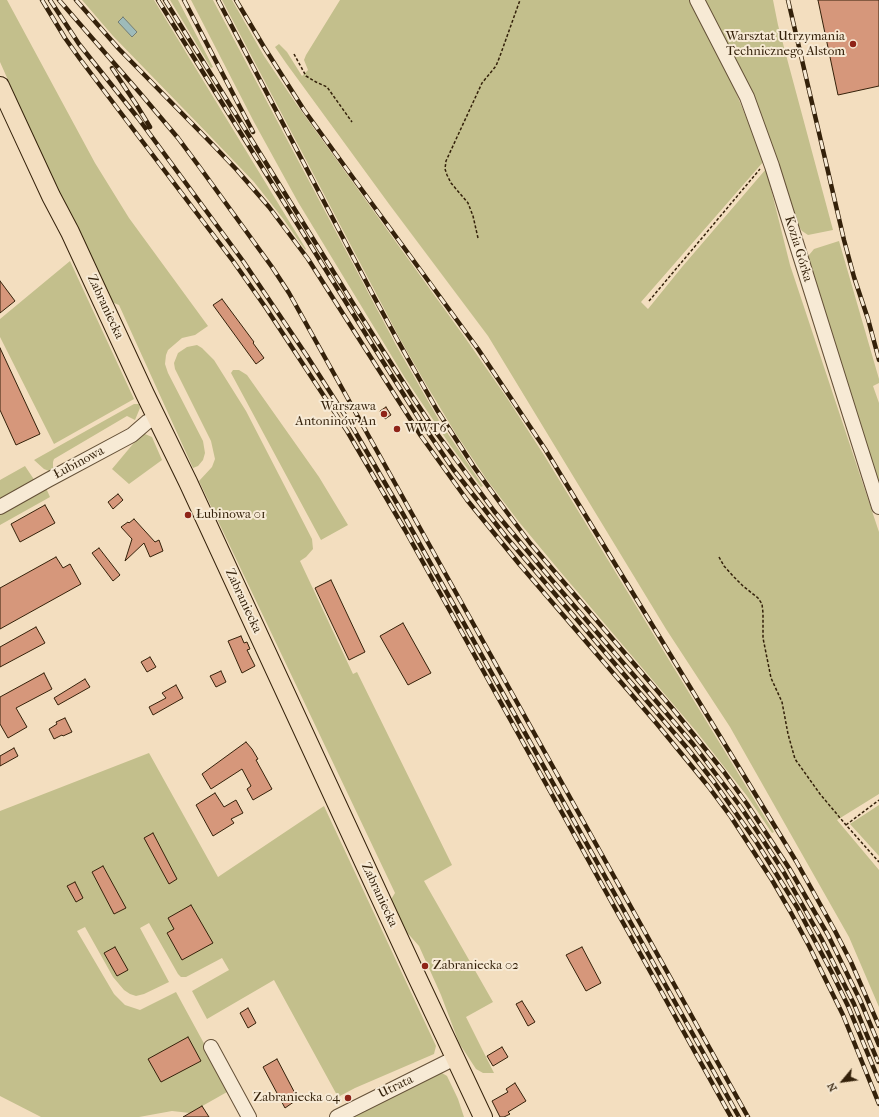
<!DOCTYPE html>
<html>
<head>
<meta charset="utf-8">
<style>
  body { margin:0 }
  #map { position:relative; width:879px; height:1117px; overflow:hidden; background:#f3debf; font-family:"IM FELL French Canon",serif }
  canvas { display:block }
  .north { position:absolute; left:823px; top:1061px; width:40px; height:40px; -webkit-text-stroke:3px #f7ead5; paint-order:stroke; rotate:241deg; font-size:11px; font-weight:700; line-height:16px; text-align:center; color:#34210a }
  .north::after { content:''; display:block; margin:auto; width:14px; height:18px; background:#34210a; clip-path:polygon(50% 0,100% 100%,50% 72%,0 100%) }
</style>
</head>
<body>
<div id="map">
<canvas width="879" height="1117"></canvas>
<div class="north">N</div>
</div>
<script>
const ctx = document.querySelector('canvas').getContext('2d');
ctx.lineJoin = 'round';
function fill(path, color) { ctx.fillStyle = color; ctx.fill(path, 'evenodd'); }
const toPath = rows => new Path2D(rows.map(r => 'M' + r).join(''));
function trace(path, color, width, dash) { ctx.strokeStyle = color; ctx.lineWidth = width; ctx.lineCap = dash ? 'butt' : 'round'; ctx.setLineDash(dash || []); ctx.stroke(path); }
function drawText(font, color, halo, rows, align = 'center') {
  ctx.font = font + ' "IM FELL French Canon",serif'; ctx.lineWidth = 4; ctx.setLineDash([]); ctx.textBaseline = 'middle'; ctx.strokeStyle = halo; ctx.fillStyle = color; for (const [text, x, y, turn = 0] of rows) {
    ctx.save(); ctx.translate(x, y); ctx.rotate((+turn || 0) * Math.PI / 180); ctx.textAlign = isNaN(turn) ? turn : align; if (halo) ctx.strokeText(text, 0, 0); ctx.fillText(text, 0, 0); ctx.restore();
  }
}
const green = toPath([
  [0,0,7,0,95,163,129,218,208,326,195,335,182,338,168,350,166,355,165,364,168,373,203,441,205,453,203,460,198,466,193,468,119,305,114,303,106,291,33,136,0,62],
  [82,0,154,0,306,249,305,250,284,220,254,182,211,137,113,36],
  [170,0,178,0,213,67,211,68],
  [191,0,213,0,396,345,440,422,483,486,481,487,450,445,405,378,298,202,254,122],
  [222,0,232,0,264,56,297,105,466,339,507,398,544,455,774,832,772,833,747,796,696,731,558,569,519,522,487,480,456,434,427,386,400,339],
  [340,0,692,0,721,56,764,161,641,302,648,309,682,267,766,169,790,265,879,532,879,794,837,820,879,870,879,1007,849,937,730,727,666,629,488,336,389,204,286,63,275,47,279,44,287,52,302,76,308,70,304,60,306,55],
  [702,0,773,0,778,25,833,230,808,235,802,231,795,221],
  [839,241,879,379,879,383,873,386,879,403,879,490,807,263,809,255,814,249],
  [70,261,134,399,54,444,0,337,0,319],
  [197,345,202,348,214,360,246,411,312,539,313,549,306,557,300,561,353,674,357,672,452,865,424,881,493,1002,466,1017,494,1073,483,1073,476,1069,459,1043,441,995,419,946,403,928,390,901,395,893,199,481,212,467,215,459,211,441,175,369,174,363,178,353,187,347],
  [233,370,239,370,247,375,319,477,348,525,321,540,231,373],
  [134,404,139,404,140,408,135,420,127,416,54,459,53,462,53,471,49,471,44,469,34,460],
  [143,432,145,434,152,437,162,460,129,484,112,469],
  [25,466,37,484,0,503,0,480],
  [46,488,50,497,0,525,0,514],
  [149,753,218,877,324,806,436,1046,434,1054,355,1088,338,1097,274,980,207,1019,192,991,229,970,222,958,186,977,181,977,178,974,149,923,140,928,169,982,144,994,136,996,130,994,124,990,113,977,85,927,77,931,114,994,125,1005,140,1010,176,992,207,1049,205,1051,227,1092,190,1113,172,1111,139,1117,41,1117,0,1096,0,811],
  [879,805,879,856,850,824],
  [442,1073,447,1076,458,1099,464,1117,349,1117,429,1077]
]);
const water = toPath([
  [123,17,137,32,132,37,118,22,123,17]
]);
const building = toPath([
  [818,0,879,0,879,86,838,95,818,0],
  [0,281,15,301,0,313,0,281],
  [222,299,251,338,254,342,253,343,264,358,256,364,213,305,222,299],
  [0,348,40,434,16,445,0,410,0,348],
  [386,407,391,415,385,419,380,411,386,407],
  [118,494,123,500,113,509,108,502,118,494],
  [45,505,55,523,20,542,11,524,45,505],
  [134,519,155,542,159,540,163,551,150,557,144,543,125,561,132,539,121,527,128,522,129,523,134,519],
  [99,548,120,575,113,581,92,553,99,548],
  [56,557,63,568,70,564,81,584,0,629,0,588,56,557],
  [331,580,365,652,349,660,315,588,331,580],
  [403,623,431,673,408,685,380,636,403,623],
  [36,627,45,643,0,667,0,647,36,627],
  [241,636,244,643,247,642,250,649,247,650,255,666,242,673,228,641,241,636],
  [150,657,156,667,147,672,141,662,150,657],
  [221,671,226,682,216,687,210,676,221,671],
  [44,673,52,689,16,708,27,727,8,738,0,724,0,697,44,673],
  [85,679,90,687,58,705,54,698,85,679],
  [176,685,183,698,153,715,149,707,166,698,162,693,176,685],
  [65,718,72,732,63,736,62,735,54,739,49,729,57,724,56,722,65,718],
  [246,742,252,749,258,759,256,760,272,789,253,800,247,789,251,786,250,784,242,769,211,789,202,774,246,742],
  [14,748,18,756,0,766,0,756,14,748],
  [215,793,224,807,236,800,243,813,231,819,234,823,213,836,196,805,215,793],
  [153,833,177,879,169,884,144,838,153,833],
  [103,866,126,908,114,914,92,872,103,866],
  [75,882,83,898,76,902,67,886,75,882],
  [191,905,213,943,182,960,167,933,174,929,168,918,191,905],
  [115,947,128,970,117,976,104,953,115,947],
  [582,947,601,983,586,991,566,955,582,947],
  [522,1001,535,1022,528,1026,516,1004,522,1001],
  [248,1008,256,1023,248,1028,240,1013,248,1008],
  [188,1037,201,1061,161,1082,148,1059,188,1037],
  [502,1047,508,1057,493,1066,487,1056,502,1047],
  [277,1059,298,1099,285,1108,263,1067,277,1059],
  [515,1083,526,1101,508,1112,510,1114,504,1117,500,1117,492,1101,508,1092,506,1089,515,1083],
  [202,1106,209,1117,183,1117,202,1106]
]);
const path = toPath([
  [294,54,306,76,316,82,327,87,352,122],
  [478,238,473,216,468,203,451,183,447,175,445,169,446,161,482,83,496,66,500,56,520,0],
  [649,301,760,169],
  [719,557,724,566,734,577,743,586,758,598,762,604,763,613,763,638,771,678,782,702,788,734,795,759,820,794,846,825,879,862],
  [846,825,879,800]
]);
const minor = toPath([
  [697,0,747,97,772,166,879,507],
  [0,507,48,480,132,435,147,422,157,418],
  [211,1047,249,1117],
  [337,1117,455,1058]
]);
const major = toPath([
  [0,86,51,196,70,232,145,394,188,482,416,975,483,1117]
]);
const rail = toPath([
  [42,0,65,38,80,59,233,261,266,308,347,431,405,530,731,1117],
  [50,0,79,44,138,118,243,261,307,356,353,428,403,514,739,1117],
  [59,0,140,93,178,138,201,169,272,267,289,293,748,1117],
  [76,0,119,49,214,146,236,169,269,207,308,259,421,436,467,500,520,565,657,724,708,786,731,817,772,880,790,911,809,946,843,1015,879,1104],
  [158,0,375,349,421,422,453,469,507,538,688,749,714,782,757,843,797,907,832,973,848,1006,879,1081],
  [165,0,354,305,412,396,438,435,494,511,551,579,693,744,740,806,763,840,783,871,821,938,854,1004,878,1062],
  [184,0,253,132],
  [218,0,372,293,398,341,437,410,474,467,506,511,530,543,673,709,724,772,747,804,789,868,828,935,860,1000,879,1045],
  [236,0,264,47,304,110,351,175,478,349,545,449,796,861,835,931,851,962,879,1026],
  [788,0,844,240,854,277,868,319,879,360],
  [112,68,136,104,150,127]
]);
const markers = [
  [853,44,4,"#8f2418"],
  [384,414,4,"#8f2418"],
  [397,429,4,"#8f2418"],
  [188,515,4,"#8f2418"],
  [425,966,4,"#8f2418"],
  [348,1098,4,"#8f2418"]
];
const poiNames = [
  ["Warsztat Utrzymania",845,37],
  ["Technicznego Alstom",845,52],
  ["Warszawa",376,407],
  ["Antoninów An",376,422],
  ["WWT6",405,429,"left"],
  ["Łubinowa 01",196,515,"left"],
  ["Zabraniecka 02",433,966,"left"],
  ["Zabraniecka 04",340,1098]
];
const streetNames = [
  ["Kozia Górka",798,249,73],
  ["Zabraniecka",105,307,65],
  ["Łubinowa",79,463,-28],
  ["Zabraniecka",243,601,65],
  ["Zabraniecka",379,895,65],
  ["Utrata",396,1087,-26]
];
fill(green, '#c3bf8c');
fill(water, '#9ebbba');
trace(water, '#747d74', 1);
fill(building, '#d6977b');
trace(building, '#34210a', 1);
trace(minor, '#645037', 16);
trace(major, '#34210a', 20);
trace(path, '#34210a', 1.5, [3, 2]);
trace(minor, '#f7ead5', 14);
trace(major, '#f3debf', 18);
trace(rail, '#34210a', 4.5);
trace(rail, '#f7ead5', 3, [9]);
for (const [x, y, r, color] of markers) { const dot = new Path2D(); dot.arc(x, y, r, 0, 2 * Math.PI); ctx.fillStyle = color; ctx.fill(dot); trace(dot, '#f7ead5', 1.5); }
drawText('13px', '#34210a', '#f7ead5', poiNames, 'right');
drawText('13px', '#34210a', '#f7ead5', streetNames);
</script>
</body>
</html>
